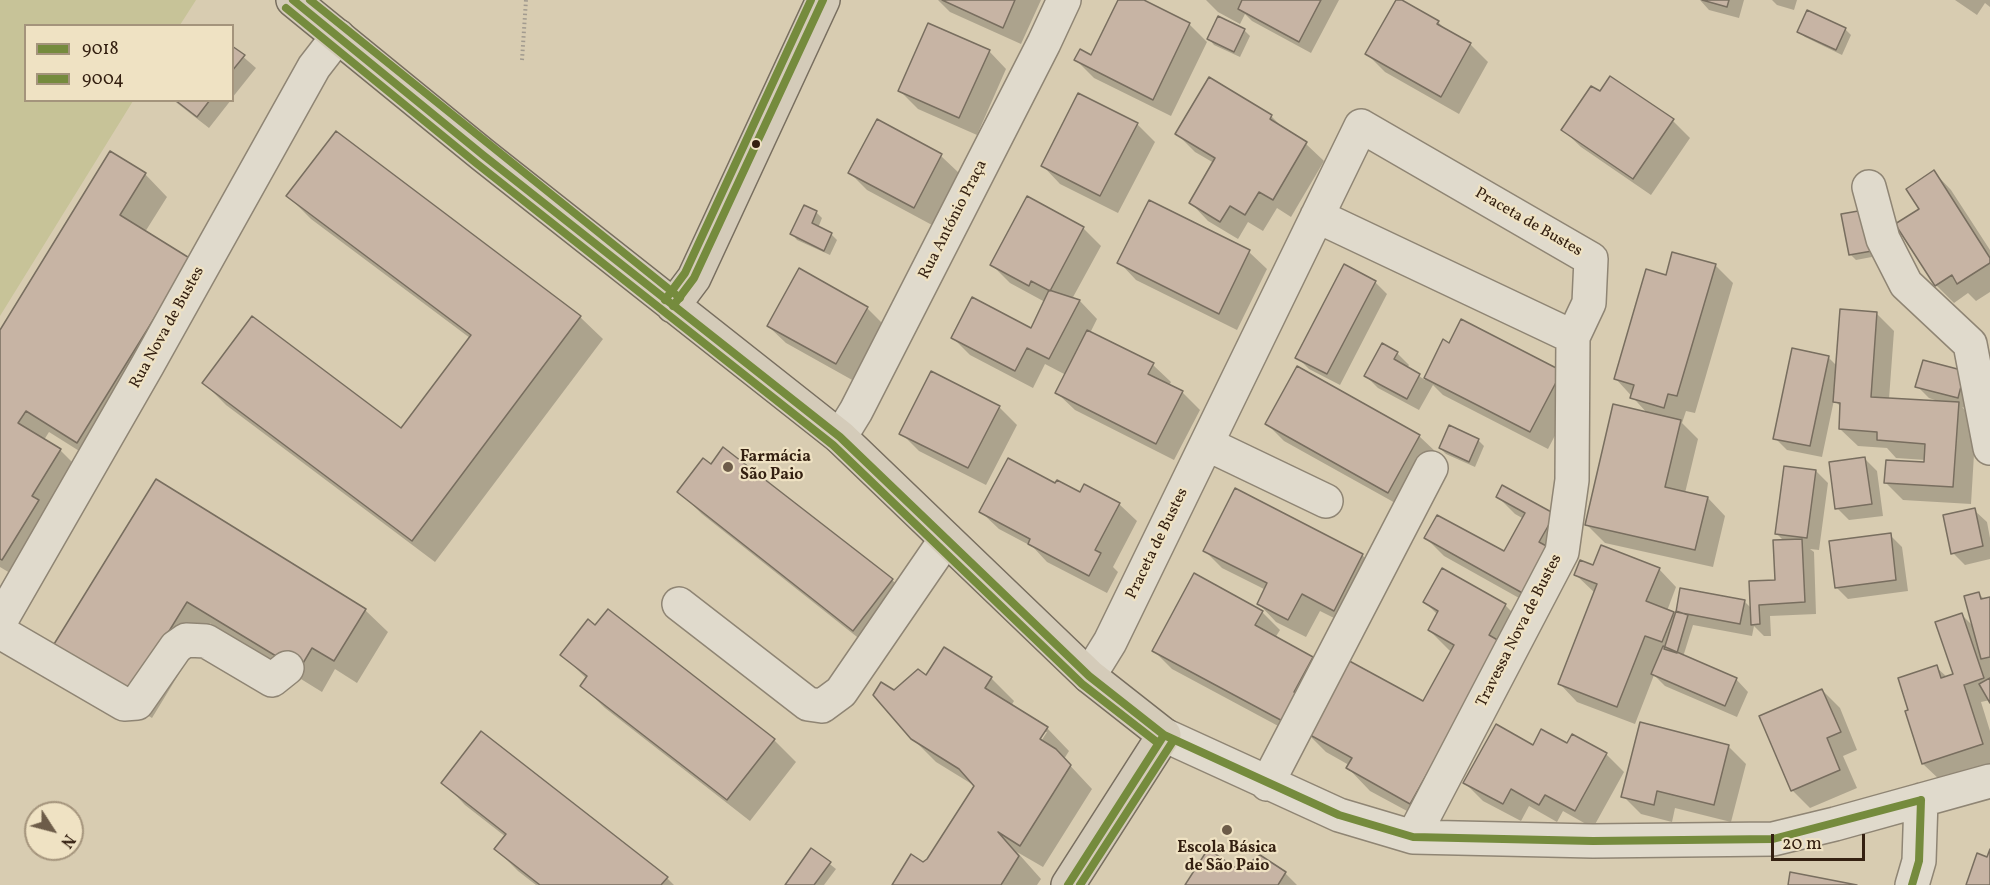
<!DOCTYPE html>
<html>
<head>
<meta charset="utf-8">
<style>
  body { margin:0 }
  #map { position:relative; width:1990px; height:885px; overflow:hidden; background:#d8ccb1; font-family:Vollkorn,serif }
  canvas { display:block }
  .legend { position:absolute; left:24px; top:24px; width:210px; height:78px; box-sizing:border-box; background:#efe2c3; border:2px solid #a4947c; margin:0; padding:8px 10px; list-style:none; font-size:18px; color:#342011 }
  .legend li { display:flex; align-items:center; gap:12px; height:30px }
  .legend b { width:30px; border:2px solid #a4947c }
  .north { position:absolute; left:24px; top:801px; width:60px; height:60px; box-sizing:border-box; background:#efe2c3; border:2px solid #a4947c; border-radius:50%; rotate:126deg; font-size:16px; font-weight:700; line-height:24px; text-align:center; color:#342011 }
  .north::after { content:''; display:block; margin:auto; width:21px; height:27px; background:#6d5c49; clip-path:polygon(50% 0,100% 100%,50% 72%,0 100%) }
  .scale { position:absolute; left:1771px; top:834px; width:94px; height:27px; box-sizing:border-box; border:3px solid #342011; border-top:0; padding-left:8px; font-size:18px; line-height:21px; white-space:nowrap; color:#342011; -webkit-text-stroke:4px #efe2c3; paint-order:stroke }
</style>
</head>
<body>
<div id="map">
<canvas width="1990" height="885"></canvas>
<ul class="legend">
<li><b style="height:8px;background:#758b3d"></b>9018</li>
<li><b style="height:8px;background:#758b3d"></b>9004</li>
</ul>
<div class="north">N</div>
<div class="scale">20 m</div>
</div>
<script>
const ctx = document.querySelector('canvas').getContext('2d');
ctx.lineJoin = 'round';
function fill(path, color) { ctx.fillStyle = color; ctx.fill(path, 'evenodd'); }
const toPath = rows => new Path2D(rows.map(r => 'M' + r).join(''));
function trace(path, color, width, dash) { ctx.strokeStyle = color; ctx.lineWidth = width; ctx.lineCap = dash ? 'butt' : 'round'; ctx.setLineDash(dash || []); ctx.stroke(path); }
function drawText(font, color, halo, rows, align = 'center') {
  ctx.font = font + ' Vollkorn,serif'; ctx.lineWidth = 4.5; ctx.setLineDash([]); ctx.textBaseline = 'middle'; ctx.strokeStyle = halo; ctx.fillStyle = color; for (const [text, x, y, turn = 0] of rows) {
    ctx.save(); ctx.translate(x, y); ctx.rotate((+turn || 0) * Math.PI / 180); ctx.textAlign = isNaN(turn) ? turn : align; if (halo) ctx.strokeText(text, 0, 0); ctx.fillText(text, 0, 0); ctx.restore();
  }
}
const green = toPath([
  [0,0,196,0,180,25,26,26,26,100,133,101,0,316]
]);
const shadow = toPath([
  [938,0,1041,0,1021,44,950,12],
  [1120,0,1140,0,1190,25,1207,42,1171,116,1094,78,1076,60,1092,57],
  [1206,0,1339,0,1311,53,1252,21,1245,14,1240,24,1218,12],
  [1398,0,1438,22,1448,32,1470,44,1488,62,1459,114,1385,72,1367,54],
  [1700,0,1744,0,1739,18,1709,10],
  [1772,0,1797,0,1794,10,1777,5],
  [1955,0,1990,0,1990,7,1985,3,1977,15],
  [1219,18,1244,30,1250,36,1240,57,1214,45,1209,39],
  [1845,29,1851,35,1842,55,1805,37,1799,32],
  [232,47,256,68,232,98],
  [989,51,1006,69,977,135,918,109,900,91],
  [173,100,231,100,209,128],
  [1271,116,1288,133,1306,144,1324,161,1291,217,1277,208,1263,231,1248,222,1238,239,1208,221,1191,203,1214,163,1195,152,1177,134],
  [877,121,941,156,959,173,932,225,867,190,850,173],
  [1673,121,1690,138,1651,195,1581,147,1563,130],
  [1137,124,1155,142,1118,213,1060,184,1043,166],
  [1934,172,1951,190,1990,250,1990,292,1976,301,1968,293,1954,303,1936,285,1921,209],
  [145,174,167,197,145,232,212,282,100,464,49,432,44,440,60,450,82,472,25,582,0,567,0,333],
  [288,196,580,317,603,339,435,562,226,405,204,383,401,430,470,338,311,219],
  [1150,202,1249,252,1267,269,1237,330,1136,280,1119,262],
  [816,212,822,218,818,228,831,234,837,240,830,255,797,240,792,234],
  [1842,215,1877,256,1856,260,1850,254],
  [1083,228,1101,246,1072,299,1080,301,1097,319,1090,333,1153,365,1171,382,1169,386,1182,392,1200,410,1174,460,1075,410,1057,393,1066,375,1045,364,1033,388,970,355,953,338,1032,330,1045,302,1010,283,992,265],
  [1715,265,1733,283,1695,413,1686,411,1682,423,1698,439,1685,493,1708,498,1725,516,1713,567,1605,543,1587,525,1648,414,1616,379,1667,277],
  [1345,266,1375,282,1387,294,1340,385,1309,369,1297,357],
  [867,308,885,326,854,381,786,343,768,326],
  [1876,313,1894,331,1889,399,1938,401,1929,398,1917,386,1965,373,1970,410,1962,407,1976,421,1971,504,1903,500,1885,482,1925,464,1926,460,1896,458,1887,448,1858,446,1840,429,1842,408,1834,400,1822,457,1787,450,1775,438,1828,357,1837,366],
  [1444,341,1579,389,1548,449,1443,395,1433,385,1419,410,1378,388,1366,376,1397,353,1409,365,1407,368,1425,380],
  [999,407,1017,425,986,485,919,451,901,433],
  [1267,424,1419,436,1437,453,1406,509,1284,441],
  [1478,440,1484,446,1475,467,1446,454,1440,448],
  [1865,459,1877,471,1883,516,1849,520,1837,508],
  [1816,471,1828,483,1819,550,1810,549,1814,552,1816,614,1770,616,1771,636,1764,636,1754,626,1752,636,1693,625,1683,657,1736,679,1748,692,1737,717,1665,686,1654,675,1635,724,1577,702,1560,684,1595,593,1576,575,1594,567,1659,569,1676,587,1667,611,1676,616,1677,614,1744,601,1752,609,1777,581,1784,541,1777,534],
  [156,481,365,610,388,632,357,683,335,669,322,692,210,623,152,718,75,671],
  [1056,485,1081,494,1119,504,1137,521,1113,567,1118,572,1107,593,1047,562,1033,547,999,529,981,512],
  [679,492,892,580,915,602,876,652,702,514],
  [1497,496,1554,515,1544,612,1444,556,1426,538,1504,554,1524,519,1515,514],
  [1974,510,1987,522,1990,538,1990,559,1965,565,1953,553],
  [1890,535,1902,547,1908,591,1848,599,1836,587],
  [1205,551,1362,555,1380,573,1352,627,1320,611,1306,637,1276,622,1259,604,1266,590,1222,568],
  [1443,570,1505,605,1528,628,1512,656,1522,666,1433,825,1370,791,1348,768,1349,765,1326,752,1311,737,1308,742,1172,669,1154,651,1262,612,1280,630,1275,638,1312,658,1330,675,1424,703,1452,653,1429,630,1438,615,1425,602],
  [1979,594,1985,600,1990,598,1990,700,1981,702,1990,731,1990,765,1941,781,1923,764,1907,712,1910,711,1936,667,1947,677,1955,675,1962,615,1974,627],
  [562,655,774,740,796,762,750,821,605,708,582,686,587,679],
  [927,677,991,678,1014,701,1011,706,1047,728,1069,751,1064,759,1092,789,1043,867,1017,852,1041,879,1037,885,894,885,928,860,975,786,936,762,912,738,894,692],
  [1043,732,1047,732,1038,746,1035,744],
  [1822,690,1840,708,1857,750,1843,756,1857,788,1810,808,1792,790],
  [1568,745,1606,754,1624,772,1593,828,1563,811,1557,822,1529,806,1521,821,1483,801,1465,783,1533,747],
  [1728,746,1746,764,1731,822,1675,808,1672,822,1641,814,1623,796],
  [443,782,667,878,674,885,536,885,518,871,496,849,506,837,465,805],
  [812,850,836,869,824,885,787,885],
  [1260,857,1285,873,1297,885,1186,885,1239,872]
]);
const building = toPath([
  [942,0,1015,0,1003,28,942,0],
  [1118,0,1144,0,1190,23,1153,100,1074,60,1080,49,1091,55,1118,0],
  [1242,0,1321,0,1299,42,1238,9,1242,0],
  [1396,0,1402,0,1439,21,1437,24,1471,43,1441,97,1365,54,1396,0],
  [1702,0,1729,0,1727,7,1702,0],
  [1807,10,1846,28,1836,50,1797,32,1807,10],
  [1218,16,1245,29,1234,52,1207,39,1218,16],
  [928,23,990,50,959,118,898,91,928,23],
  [232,46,245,55,232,71,232,46],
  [1610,76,1674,119,1633,179,1561,130,1591,86,1600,91,1610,76],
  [1209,77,1272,115,1270,119,1307,142,1273,200,1259,192,1245,215,1230,206,1220,222,1189,203,1215,158,1175,134,1209,77],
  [1078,93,1138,123,1100,196,1041,166,1078,93],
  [175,100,210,100,197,117,175,100],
  [877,119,942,154,914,208,848,173,877,119],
  [336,131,581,316,412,541,202,383,252,316,401,428,471,335,286,196,336,131],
  [110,151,146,173,120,215,191,259,77,443,26,411,18,423,61,449,32,496,39,500,2,560,0,559,0,330,110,151],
  [1934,170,1990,258,1990,263,1957,284,1952,275,1935,286,1895,224,1919,209,1906,189,1934,170],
  [1027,196,1084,227,1050,291,1031,281,1029,286,990,265,1027,196],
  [1149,200,1250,250,1219,314,1117,263,1149,200],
  [804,205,817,211,812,223,832,233,824,251,790,234,804,205],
  [1864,210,1872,251,1849,255,1841,214,1864,210],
  [1672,252,1716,264,1677,396,1668,394,1664,408,1630,398,1634,385,1614,379,1646,269,1666,275,1672,252],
  [1344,264,1376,281,1327,374,1295,358,1344,264],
  [799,268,868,307,836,364,767,326,799,268],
  [1049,290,1080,300,1049,359,1027,348,1015,371,951,338,972,297,1031,328,1049,290],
  [1840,309,1877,312,1871,397,1959,402,1953,487,1884,483,1886,460,1924,462,1925,444,1877,440,1877,432,1839,429,1840,403,1833,402,1840,309],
  [1461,319,1562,371,1530,432,1424,378,1443,339,1449,343,1461,319],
  [1087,330,1154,363,1148,374,1183,391,1156,444,1055,393,1087,330],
  [1382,343,1398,352,1394,359,1420,374,1407,399,1364,376,1382,343],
  [1792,348,1829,356,1810,446,1773,439,1792,348],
  [1923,360,1965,371,1958,398,1915,387,1923,360],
  [1297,366,1420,435,1388,493,1265,424,1297,366],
  [931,371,1000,406,968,468,899,434,931,371],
  [1613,404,1681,420,1665,487,1708,497,1695,550,1585,525,1613,404],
  [1449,425,1479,439,1469,462,1439,448,1449,425],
  [723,447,893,579,853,631,677,492,703,458,711,464,723,447],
  [1865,457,1872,504,1835,509,1829,462,1865,457],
  [1008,458,1055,483,1057,480,1080,492,1084,484,1120,503,1095,550,1101,553,1089,576,1028,544,1030,539,979,512,1008,458],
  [1784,466,1816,470,1807,538,1775,534,1784,466],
  [156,479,366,609,334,661,312,648,299,670,187,602,129,696,51,649,156,479],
  [1502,485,1555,514,1539,542,1552,549,1526,595,1424,538,1437,515,1504,551,1525,513,1496,497,1502,485],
  [1235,488,1363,554,1334,611,1302,594,1288,620,1257,604,1267,583,1203,551,1235,488],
  [1975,508,1983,546,1951,554,1943,515,1975,508],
  [1891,533,1896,580,1835,588,1829,541,1891,533],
  [1802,539,1805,602,1759,605,1760,624,1751,625,1749,581,1775,580,1773,540,1802,539],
  [1601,545,1660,568,1646,601,1674,612,1662,642,1645,636,1617,707,1558,684,1597,584,1574,575,1580,560,1593,565,1601,545],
  [1442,568,1506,604,1489,635,1501,642,1410,804,1346,768,1352,758,1301,730,1342,657,1423,701,1454,645,1428,630,1438,611,1423,602,1442,568],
  [1194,573,1263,611,1255,625,1313,657,1294,692,1305,698,1290,725,1152,651,1194,573],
  [1680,588,1745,600,1740,624,1676,612,1680,588],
  [1979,592,1981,599,1990,597,1990,657,1981,659,1964,596,1979,592],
  [608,609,775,739,727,800,580,686,587,676,560,655,588,619,595,625,608,609],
  [1676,611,1688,615,1677,653,1664,649,1676,611],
  [1962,613,1984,678,1964,685,1983,744,1922,764,1905,711,1908,710,1898,678,1937,665,1941,678,1953,674,1935,622,1962,613],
  [1663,646,1737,678,1725,706,1651,674,1663,646],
  [944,647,992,677,985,688,1048,727,1040,739,1056,749,1071,765,1020,846,998,832,1019,856,1001,885,892,885,911,854,923,862,927,859,974,786,959,769,911,739,873,695,881,682,894,690,918,669,926,675,944,647],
  [1990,678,1990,703,1979,684,1990,678],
  [1822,689,1841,732,1827,738,1840,770,1791,791,1759,716,1822,689],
  [1640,722,1729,745,1714,805,1657,791,1654,805,1621,797,1640,722],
  [1496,724,1533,745,1541,729,1567,743,1572,734,1607,753,1575,811,1545,795,1539,805,1511,789,1503,804,1463,783,1496,724],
  [481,731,668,877,661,885,540,885,494,849,506,834,441,783,481,731],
  [811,848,831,862,814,885,785,885,811,848],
  [1208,849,1239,870,1260,855,1286,872,1278,885,1185,885,1208,849],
  [1990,849,1990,885,1966,885,1977,853,1987,857,1990,849],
  [1790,872,1857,885,1788,885,1790,872]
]);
const path = toPath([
  [522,60,526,0]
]);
const minor = toPath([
  [1869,187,1883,239,1906,284,1970,344,1990,448],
  [840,437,856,411,1044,43,1064,0],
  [1207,444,1326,501],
  [679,604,808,704,822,706,841,692,946,539],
  [0,622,147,366,314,67,338,36],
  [0,632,124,704,137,703,176,647,186,640,206,641,272,680,287,668],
  [1089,676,1110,642,1361,126,1591,259,1589,303,1573,337,1317,216],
  [1164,735,1339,815,1413,837,1593,841,1773,839,1835,824,1990,781],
  [1267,784,1431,468],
  [1413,837,1562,552,1572,480,1573,337],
  [1912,885,1919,861,1921,800]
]);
const major = toPath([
  [293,0,483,155,840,437,1089,676,1164,735,1068,885],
  [673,306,694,278,823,0]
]);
const bus1 = toPath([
  [293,0,483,155,840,437,1089,676,1164,735,1339,815,1413,837,1593,841,1773,839,1921,800],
  [673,306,694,278,823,0],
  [1068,885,1164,735],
  [1912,885,1919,861,1921,800]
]);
const bus2 = toPath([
  [286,8,476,163,833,445,1082,684,1158,743],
  [1080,885,1173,741]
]);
const bus3 = toPath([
  [310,0,680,298],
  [665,300,685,273,811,0]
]);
const markers = [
  [756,144,5,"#342011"],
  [728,467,6,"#6d5c49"],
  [1227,830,6,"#6d5c49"]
];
const streetNames = [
  ["Rua António Praça",954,220,-63],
  ["Praceta de Bustes",1528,223,30],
  ["Rua Nova de Bustes",168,328,-61],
  ["Praceta de Bustes",1158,544,-64],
  ["Travessa Nova de Bustes",1520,631,-63]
];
const poiNames = [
  ["Farmácia",740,458],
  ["São Paio",740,476],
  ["Escola Básica",1227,849,"center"],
  ["de São Paio",1227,867,"center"]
];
fill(green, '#c7c398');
fill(shadow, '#0003');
fill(building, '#c7b4a4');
trace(building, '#786e5f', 1.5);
trace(minor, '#8f8574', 36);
trace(major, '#786e5f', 36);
trace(path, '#a19a8f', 4, [1.5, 3]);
trace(minor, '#e0dacc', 33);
trace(major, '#d4cbb9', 33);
trace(bus1, '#758b3d', 8);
trace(bus2, '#758b3d', 8);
trace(bus3, '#758b3d', 8);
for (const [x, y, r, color] of markers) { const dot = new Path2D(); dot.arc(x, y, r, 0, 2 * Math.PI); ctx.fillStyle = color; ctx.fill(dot); trace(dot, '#efe2c3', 2); }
drawText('16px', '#342011', '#efe2c3', streetNames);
drawText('bold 16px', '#342011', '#efe2c3', poiNames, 'left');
</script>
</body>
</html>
